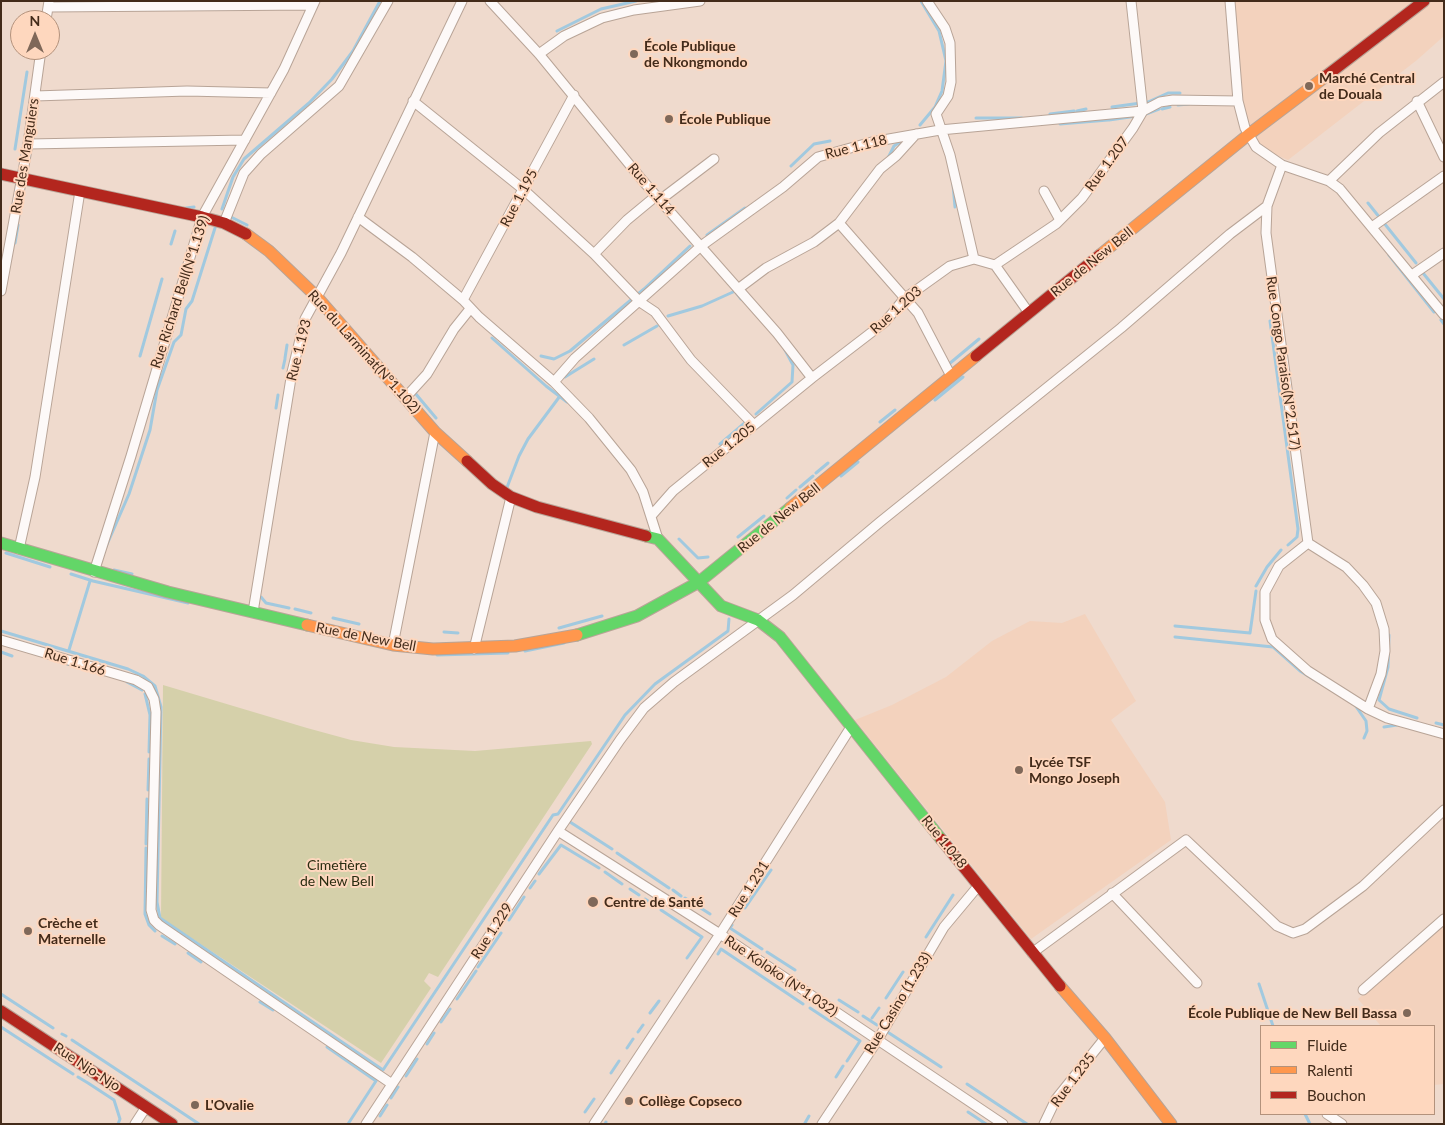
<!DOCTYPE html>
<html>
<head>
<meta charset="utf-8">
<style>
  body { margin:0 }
  #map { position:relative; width:1445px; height:1125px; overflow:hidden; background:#efdacd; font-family:Lato,sans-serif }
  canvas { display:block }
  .frame { position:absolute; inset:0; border:2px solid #432b1a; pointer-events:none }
  .legend { position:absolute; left:1260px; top:1025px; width:175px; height:90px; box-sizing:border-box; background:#fed7be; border:1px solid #b3927c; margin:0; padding:6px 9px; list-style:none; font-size:15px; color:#432b1a }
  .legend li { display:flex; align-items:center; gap:10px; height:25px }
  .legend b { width:25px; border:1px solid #b3927c }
  .north { position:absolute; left:10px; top:10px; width:50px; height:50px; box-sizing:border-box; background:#fed7be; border:1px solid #b3927c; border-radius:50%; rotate:0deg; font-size:14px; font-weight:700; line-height:20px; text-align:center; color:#432b1a }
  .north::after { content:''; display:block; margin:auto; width:18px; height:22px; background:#7f6859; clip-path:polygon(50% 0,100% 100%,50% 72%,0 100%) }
</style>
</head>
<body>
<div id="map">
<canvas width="1445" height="1125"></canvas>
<div class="frame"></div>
<ul class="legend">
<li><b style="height:6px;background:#63d668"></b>Fluide</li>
<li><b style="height:6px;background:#ff974d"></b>Ralenti</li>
<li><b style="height:6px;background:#b3261e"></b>Bouchon</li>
</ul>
<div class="north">N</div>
</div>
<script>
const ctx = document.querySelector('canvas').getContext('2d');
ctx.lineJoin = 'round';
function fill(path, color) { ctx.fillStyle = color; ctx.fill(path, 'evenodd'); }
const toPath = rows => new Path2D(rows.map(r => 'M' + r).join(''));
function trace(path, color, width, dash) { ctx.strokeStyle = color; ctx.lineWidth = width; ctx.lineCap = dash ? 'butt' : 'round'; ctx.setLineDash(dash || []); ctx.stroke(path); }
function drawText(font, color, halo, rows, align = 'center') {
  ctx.font = font + ' Lato,sans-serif'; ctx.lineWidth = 4; ctx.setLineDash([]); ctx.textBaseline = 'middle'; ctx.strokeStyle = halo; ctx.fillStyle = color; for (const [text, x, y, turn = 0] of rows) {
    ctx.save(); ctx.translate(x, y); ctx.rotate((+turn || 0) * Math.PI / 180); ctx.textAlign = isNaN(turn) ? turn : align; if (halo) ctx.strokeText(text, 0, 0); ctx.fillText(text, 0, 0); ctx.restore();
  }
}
const built = toPath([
  [1226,1,1444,1,1444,36,1417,60,1288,160,1249,143,1238,112],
  [1085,614,1136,701,1111,720,1165,802,1171,840,1031,939,855,720,892,705,946,677,992,641,1030,621,1062,623],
  [1444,920,1444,1084,1434,1085,1434,1026,1381,1026,1358,999]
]);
const green = toPath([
  [163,685,307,728,351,740,394,747,475,751,591,741,592,744,578,765,438,977,429,973,424,981,431,988,381,1063,161,918]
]);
const stream = toPath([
  [557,31,601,9,636,1],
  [1178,105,1189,104],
  [1112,107,1148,102,1168,93,1180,93],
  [1162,109,1170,107],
  [1077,111,1086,109],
  [1050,114,1074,111],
  [1146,114,1159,109],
  [976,118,1022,118],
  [1109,120,1137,116],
  [1060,124,1108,120],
  [920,125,935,107,942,91,946,61,939,31,921,1],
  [15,149,27,72],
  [887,160,894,146,903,140],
  [791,166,814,144,830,141],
  [953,184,955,207],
  [1368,203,1416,263],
  [186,208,194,207],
  [222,209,233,177,244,159,309,103,332,79,353,51,380,1],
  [229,216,247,225],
  [707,235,745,208],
  [15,243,18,225],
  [171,244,175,231],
  [1389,255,1434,312],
  [1423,273,1444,299],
  [735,291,741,299],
  [668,316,702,306,733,292],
  [1441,320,1444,324],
  [1270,321,1298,529,1297,537,1288,545],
  [492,338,546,386,567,402],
  [624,345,657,326],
  [140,356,162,279],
  [541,356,554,359,570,351,644,289,690,246],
  [285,358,287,345],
  [949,364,979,339],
  [283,368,285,359],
  [565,377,594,359],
  [415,393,436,418],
  [935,400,963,377],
  [276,408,278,395],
  [756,414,792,382,793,365,784,348],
  [880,422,895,410],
  [720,444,747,421],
  [816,473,828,463],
  [841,476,858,462],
  [800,487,813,476],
  [506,490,519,456,528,439,560,396],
  [787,498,796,490],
  [738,537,764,516],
  [679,539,698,558,708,557],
  [105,549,129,494,150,430,157,390,174,342,181,335,186,309,192,301,215,228],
  [6,553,50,567],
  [114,570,132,574],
  [71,574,93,581,188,603],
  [1256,586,1267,567,1281,550],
  [261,597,266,603,289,608],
  [295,609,311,613],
  [333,618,359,624],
  [1175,626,1250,633,1256,591],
  [559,628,602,616],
  [1,631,128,669,143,676,155,686,161,707,157,902,160,918,383,1070,553,815,558,814,625,715,655,684,728,631,729,619],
  [444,632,458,633],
  [1389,635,1388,667,1379,700,1389,709,1417,718],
  [1175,637,1273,647,1300,671,1333,691],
  [69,650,90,581],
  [525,651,564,643],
  [1,652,12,656],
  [437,655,508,653],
  [59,661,71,665],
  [127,682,142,690],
  [145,694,150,715,149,752],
  [1355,705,1366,721,1367,731,1364,738],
  [1436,723,1444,725],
  [1384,727,1397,725],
  [148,790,149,759],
  [570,822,612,849],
  [146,844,147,799],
  [146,848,145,914,149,925,155,931],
  [617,853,669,888],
  [605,872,622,884],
  [539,874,561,845,599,868],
  [530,888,535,881],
  [630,889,639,895],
  [673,890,681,896],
  [685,898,710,914],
  [645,899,654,905],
  [745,908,771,870],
  [661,910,702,937,687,958],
  [509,920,524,897],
  [732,925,730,928,762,949],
  [162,936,175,944],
  [926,937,953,895],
  [767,952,795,970],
  [188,953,201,962],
  [718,954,721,949,803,1004],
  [478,967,501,933],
  [1259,984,1273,1026],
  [1,994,53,1028],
  [886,998,903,972],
  [457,999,476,971],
  [839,1000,858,1012],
  [260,1002,273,1010],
  [810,1008,860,1041,847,1061],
  [650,1013,659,1001],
  [863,1016,877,1025],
  [872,1018,879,1008],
  [441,1022,450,1009],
  [1,1027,56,1063],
  [886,1031,941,1067],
  [638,1032,643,1025],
  [62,1034,66,1036],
  [72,1040,175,1108],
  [427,1044,434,1033],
  [327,1047,376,1081,348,1124],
  [627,1048,633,1039],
  [56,1063,73,1074],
  [611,1073,619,1061],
  [406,1076,417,1059],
  [78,1077,88,1083],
  [836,1077,843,1066],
  [88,1083,114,1100],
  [967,1084,1027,1124],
  [391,1098,398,1087],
  [114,1100,120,1119,118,1124],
  [175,1108,199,1124],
  [585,1112,594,1099],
  [968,1112,986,1124],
  [1305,1114,1310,1124],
  [380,1116,387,1105],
  [805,1123,809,1116],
  [605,1124,606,1122]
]);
const street = toPath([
  [490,1,539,54,643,181,777,333,812,378],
  [1230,1,1238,101,1245,128,1256,147,1282,165,1267,206,1266,233,1308,543,1346,567,1363,585,1376,603,1384,629,1385,651,1381,674,1368,709],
  [48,7,313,5],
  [46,20,49,1],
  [539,54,564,36,602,18,634,10,700,1],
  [35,96,187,91,271,93],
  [413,101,524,190,594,254,640,302,655,312,691,360,754,425],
  [1417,101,1444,157],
  [28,144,245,140],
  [1282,165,1329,181,1340,189,1444,315],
  [1329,181,1379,133,1444,82],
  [1044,191,1060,220],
  [660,200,714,159],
  [358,217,412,257,463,300,479,317,554,382,589,418,631,470,643,492,658,539],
  [224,223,244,173,261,154,339,86,388,1],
  [839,223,918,313,951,376],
  [1372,227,1444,176],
  [594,254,627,220,656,196],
  [974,259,995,265,1056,224,1082,198,1133,128,1143,111,1131,1],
  [995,265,1029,313],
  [1412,275,1444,253],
  [738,289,766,268,814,242,839,223,880,169,896,156,916,134],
  [1,291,28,144,41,50],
  [463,300,574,95],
  [554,382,575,358,701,246,783,187,818,157,872,142,940,130,1143,111,1160,102,1173,100,1238,101],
  [406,397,427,374,454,329,470,309],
  [651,516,673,491,812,378,885,322,904,299,950,266,974,259,950,155,936,114,948,96,951,82,950,43,945,28,927,1],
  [1308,543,1279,566,1265,592,1265,620,1272,639,1308,671,1368,709,1387,718,1444,734],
  [19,549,35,477,80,191],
  [94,572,131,456,202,217,284,69,315,1],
  [253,612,292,372,305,319,341,253,462,1],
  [1,640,136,680,148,687,154,699,156,712,151,910,154,920,159,925,226,971,392,1084],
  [393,645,435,432],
  [474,649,511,497],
  [558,831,720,934,1003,1124],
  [1112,893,1197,983],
  [1032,953,1186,840,1277,926,1293,933,1305,929,1363,886,1444,810],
  [1363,990,1444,919],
  [1327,1114,1342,1124],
  [135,1124,146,1107],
  [366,1124,558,831,620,740,644,708,674,682,793,595,880,522,1121,328,1230,234,1267,206],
  [594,1124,720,934,851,727],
  [822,1124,877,1041,944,927,979,885],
  [1044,1124,1056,1099,1105,1038]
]);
const fast = toPath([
  [646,536,658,539,721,606,758,620,780,637,941,839],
  [1,543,168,592,307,625],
  [577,635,637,616,699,582,790,508]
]);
const slow = toPath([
  [246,234,269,251,317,297,435,432,467,461],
  [1100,255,1248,135,1326,76],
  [790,508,976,356],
  [307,625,393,645,433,649,515,646,577,635],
  [1060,986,1105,1038,1171,1124]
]);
const jam = toPath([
  [1326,76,1424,1],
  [1,174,202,217,224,223,246,234],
  [976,356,1100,255],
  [467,461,492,484,511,497,537,507,646,536],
  [941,839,1060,986],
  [1,1011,172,1124]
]);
const markers = [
  [634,54,5,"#7f6859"],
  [1309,86,5,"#7f6859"],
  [669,119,5,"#7f6859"],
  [1019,770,5,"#7f6859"],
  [593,902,6,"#7f6859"],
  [28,931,5,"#7f6859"],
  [1407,1013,5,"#7f6859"],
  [629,1101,5,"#7f6859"],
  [195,1105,5,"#7f6859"]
];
const poiNames = [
  ["École Publique",644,46],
  ["de Nkongmondo",644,62],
  ["Marché Central",1319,78],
  ["de Douala",1319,94],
  ["École Publique",679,119],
  ["Lycée TSF",1029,762],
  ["Mongo Joseph",1029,778],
  ["Centre de Santé",604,902],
  ["Crèche et",38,923],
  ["Maternelle",38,939],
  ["École Publique de New Bell Bassa",1397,1013,"right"],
  ["Collège Copseco",639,1101],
  ["L'Ovalie",205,1105]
];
const streetNames = [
  ["Rue 1.118",856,147,-14],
  ["Rue des Manguiers",25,156,-81],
  ["Rue 1.207",1107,164,-54],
  ["Rue 1.114",651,189,49],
  ["Rue 1.195",519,198,-62],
  ["Rue de New Bell",1092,262,-39],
  ["Rue Richard Bell(N°1.139)",180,292,-72],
  ["Rue 1.203",896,310,-42],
  ["Rue 1.193",299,350,-76],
  ["Rue du Larminat(N°1.102)",364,352,48],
  ["Rue Congo Paraiso(N°2.517)",1283,363,82],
  ["Rue 1.205",729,445,-39],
  ["Rue de New Bell",779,518,-39],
  ["Rue de New Bell",366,637,11],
  ["Rue 1.166",75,662,17],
  ["Rue 1.048",944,842,51],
  ["Rue 1.231",749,889,-58],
  ["Rue 1.229",492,931,-57],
  ["Rue Koloko (N°1.032)",781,976,34],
  ["Rue Casino (1.233)",898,1003,-59],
  ["Rue Njo-Njo",87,1067,33],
  ["Rue 1.235",1073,1080,-53]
];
const parkNames = [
  ["Cimetière",337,865],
  ["de New Bell",337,881]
];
fill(built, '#f3d2bd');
fill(green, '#d5d0aa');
trace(stream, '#a1c9df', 3);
trace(street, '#b8a497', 11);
trace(fast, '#b8a497', 13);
trace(slow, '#b8a497', 13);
trace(jam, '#b8a497', 13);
trace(street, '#fdf9f8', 9);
trace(fast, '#63d668', 11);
trace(slow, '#ff974d', 11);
trace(jam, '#b3261e', 11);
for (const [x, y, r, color] of markers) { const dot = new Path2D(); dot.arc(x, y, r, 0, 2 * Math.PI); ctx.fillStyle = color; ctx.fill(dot); trace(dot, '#fed7be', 2); }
drawText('bold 14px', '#432b1a', '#fed7be', poiNames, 'left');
drawText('14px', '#432b1a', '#fed7be', streetNames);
drawText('14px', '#2a2d11', '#fed7be', parkNames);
</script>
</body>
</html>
